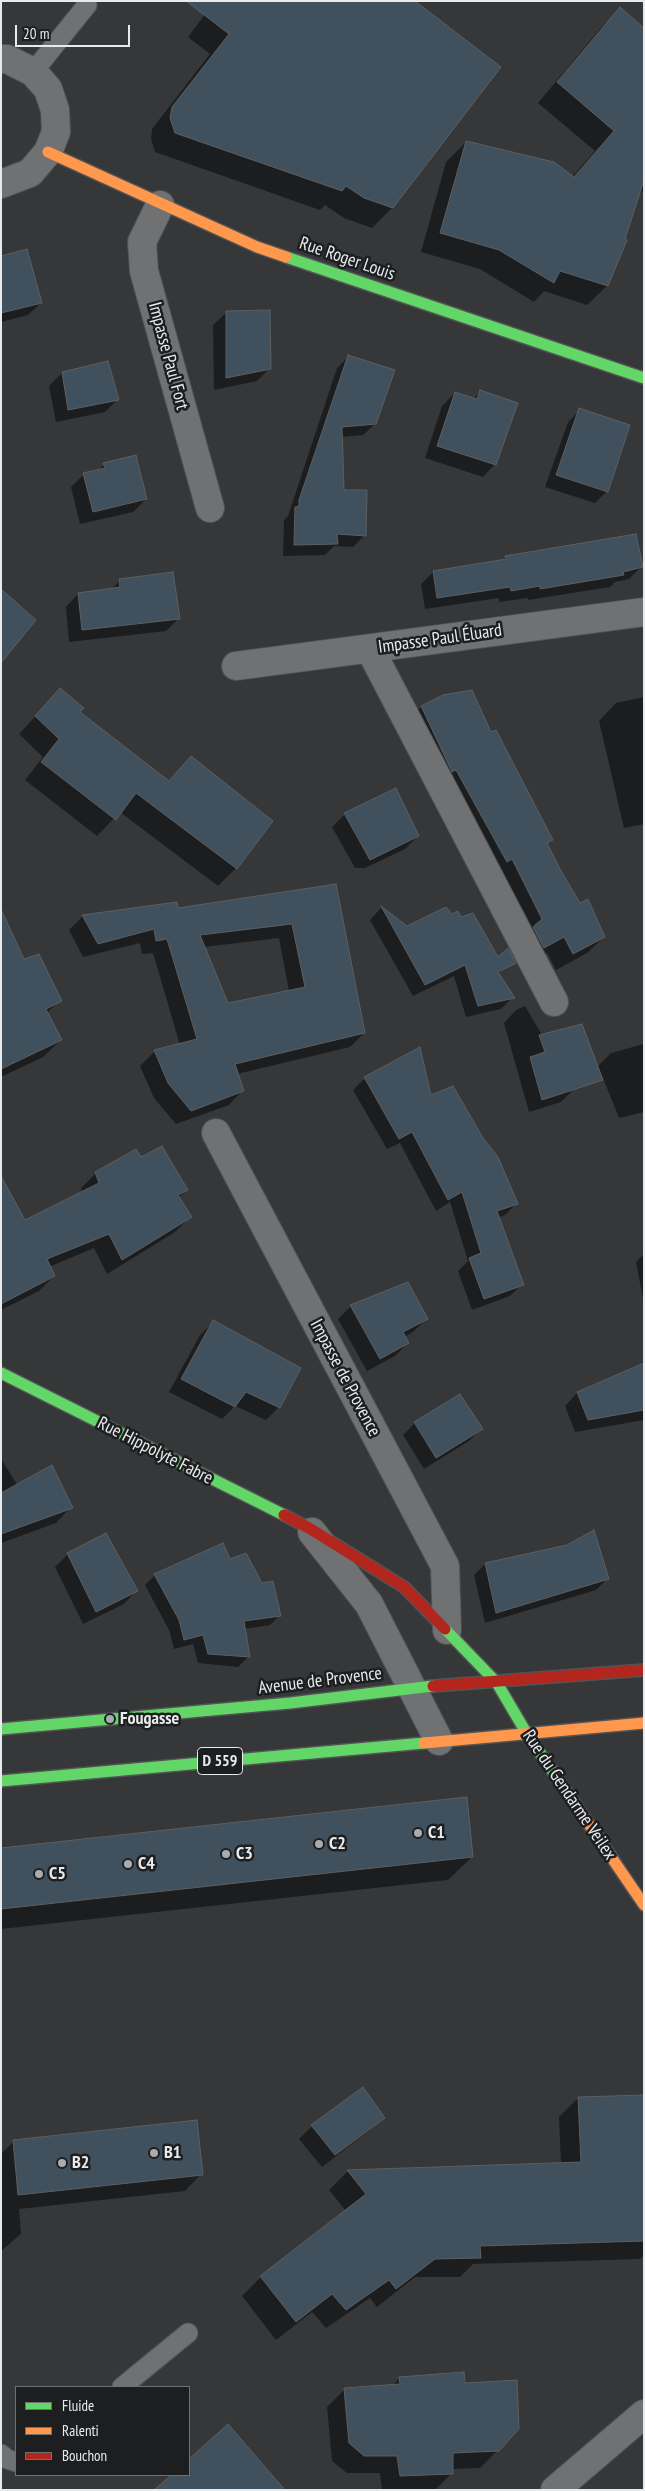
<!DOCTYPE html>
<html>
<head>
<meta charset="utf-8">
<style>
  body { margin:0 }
  #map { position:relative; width:645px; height:2491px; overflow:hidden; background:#353739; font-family:"PT Sans Narrow",sans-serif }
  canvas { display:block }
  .frame { position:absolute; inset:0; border:2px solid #e8eaec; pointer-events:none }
  .legend { position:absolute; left:15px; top:2386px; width:175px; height:90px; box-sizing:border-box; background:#1d1e20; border:1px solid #6e7072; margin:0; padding:6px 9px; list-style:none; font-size:15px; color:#e8eaec }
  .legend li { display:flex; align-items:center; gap:10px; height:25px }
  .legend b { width:25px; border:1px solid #6e7072 }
  .scale { position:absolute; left:15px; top:25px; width:115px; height:22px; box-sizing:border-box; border:2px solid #e8eaec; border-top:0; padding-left:6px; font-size:15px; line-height:18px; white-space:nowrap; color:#e8eaec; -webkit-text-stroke:4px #1d1e20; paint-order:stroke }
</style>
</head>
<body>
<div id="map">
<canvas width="645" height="2491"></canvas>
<div class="frame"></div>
<ul class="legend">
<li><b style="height:6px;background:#63d668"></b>Fluide</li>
<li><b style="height:6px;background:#ff974d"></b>Ralenti</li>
<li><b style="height:6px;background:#b3261e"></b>Bouchon</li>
</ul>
<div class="scale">20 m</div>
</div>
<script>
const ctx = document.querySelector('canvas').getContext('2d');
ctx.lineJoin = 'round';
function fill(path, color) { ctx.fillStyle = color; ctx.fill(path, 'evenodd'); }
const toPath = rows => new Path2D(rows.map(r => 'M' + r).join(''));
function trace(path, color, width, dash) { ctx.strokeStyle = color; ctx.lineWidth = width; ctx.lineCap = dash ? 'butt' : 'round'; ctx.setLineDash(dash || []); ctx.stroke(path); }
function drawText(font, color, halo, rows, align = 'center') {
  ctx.font = font + ' "PT Sans Narrow",sans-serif'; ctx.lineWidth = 5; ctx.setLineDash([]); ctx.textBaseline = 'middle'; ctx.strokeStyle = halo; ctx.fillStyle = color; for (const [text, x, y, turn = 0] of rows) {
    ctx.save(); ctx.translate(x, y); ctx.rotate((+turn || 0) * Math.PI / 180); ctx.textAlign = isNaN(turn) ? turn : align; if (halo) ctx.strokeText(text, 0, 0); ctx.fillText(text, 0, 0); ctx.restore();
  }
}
const shadow = toPath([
  [215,1,392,208,372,228,344,218,325,205,320,210,155,152,151,139,152,129,210,54,188,37],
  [620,9,644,29,644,193,639,189,625,240,607,286,587,305,544,291,534,302,480,269,421,252,446,162,466,142,572,177,595,151,538,103,600,29],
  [1,257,41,303,28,315,1,322],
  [226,313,270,368,257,381,214,390,213,325],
  [348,357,375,424,363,435,341,437,342,491,365,535,353,547,334,546,325,555,283,556,284,520,288,516,337,368],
  [62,373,118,399,105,412,56,422,49,386],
  [480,392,495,464,483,477,425,458,442,406,455,393,473,399],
  [580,410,607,491,595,503,545,487,568,422],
  [135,457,146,499,133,512,80,524,71,487,84,474,97,471,104,465],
  [506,557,641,567,629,579,615,582,610,587,528,600,528,598,499,602,499,598,425,609,421,584,433,572,502,560],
  [120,581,179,618,166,631,69,642,66,607,78,594,111,589],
  [60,690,78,712,168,782,191,757,271,821,236,868,218,886,120,812,97,836,25,780,43,757,19,734],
  [644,697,644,824,624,828,599,721,616,703],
  [421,707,490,733,551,840,546,845,579,904,604,937,587,953,556,970,547,953,537,958,405,723],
  [345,814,418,836,405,849,365,868,355,868,332,827],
  [335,886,364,1033,350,1047,237,1074,243,1090,229,1105,176,1124,154,1098,140,1066,154,1052,180,1045,153,953,142,954,140,943,83,957,69,930,83,916,176,904,177,909],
  [279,938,289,991,228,1004,204,947],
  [381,908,407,928,504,968,498,974,513,997,501,1009,466,1017,454,976,413,996,370,920],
  [1,935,60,1000,47,1013,61,1040,43,1057,1,1077],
  [525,1006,574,1089,561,1102,529,1112,504,1023,516,1010],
  [644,1044,644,1112,619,1118,598,1066,611,1053],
  [365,1078,431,1097,516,1204,505,1215,498,1218,522,1284,510,1296,472,1310,458,1271,468,1261,450,1202,436,1211,400,1143,387,1149,353,1090],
  [96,1173,187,1190,178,1198,190,1217,175,1232,107,1274,94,1248,49,1267,54,1276,39,1291,1,1310,1,1221,25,1222,82,1193,81,1188],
  [644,1254,644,1304,636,1262],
  [351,1306,426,1319,413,1332,404,1337,408,1343,395,1356,367,1371,338,1319],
  [213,1322,279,1407,266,1420,235,1406,222,1419,169,1392,200,1335],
  [644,1373,644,1420,575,1432,565,1406,577,1393],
  [415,1423,481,1429,469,1441,424,1469,403,1435],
  [1,1459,18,1486,71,1507,56,1523,1,1543],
  [68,1554,136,1591,124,1604,83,1624,55,1567],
  [229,1561,280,1615,270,1625,244,1629,248,1657,238,1667,198,1663,193,1644,174,1649,169,1630,145,1585,155,1575],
  [485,1564,607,1579,596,1590,485,1623,474,1575],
  [1,1849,472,1857,448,1880,1,1929],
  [362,2088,383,2118,370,2130,322,2167,299,2139,312,2126],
  [644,2096,644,2255,640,2259,473,2264,460,2277,415,2277,377,2307,370,2298,326,2328,312,2312,276,2340,242,2296,261,2277,346,2211,329,2190,348,2171,561,2164,559,2117,578,2098],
  [14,2141,201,2174,185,2191,19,2209,21,2234,1,2251,1,2154],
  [400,2378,464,2385,498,2450,480,2468,452,2469,452,2473,435,2490,382,2490,380,2473,347,2473,332,2461,327,2407,345,2389,392,2386]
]);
const building = toPath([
  [186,1,415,1,501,67,393,208,364,198,346,186,342,191,175,133,170,118,172,107,229,34,186,1],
  [620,7,644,28,644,180,625,239,627,240,608,286,560,271,554,283,499,250,440,233,466,141,554,162,574,177,614,131,557,82,620,7],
  [27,249,42,303,1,313,1,256,27,249],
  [270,310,271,369,226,378,226,311,270,310],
  [348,355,395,370,376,424,342,427,344,490,367,490,366,536,337,534,338,544,294,545,295,507,299,506,299,500,348,355],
  [108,361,119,400,68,410,62,372,108,361],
  [480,390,518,403,496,465,437,446,455,392,477,399,480,390],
  [579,408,630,425,608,492,556,475,579,408],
  [136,455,147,499,93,512,83,473,105,468,103,463,136,455],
  [636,534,643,567,623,572,624,575,540,589,540,586,511,591,510,587,437,598,433,571,506,559,505,556,636,534],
  [173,572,180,619,82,630,78,593,120,587,119,579,173,572],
  [1,589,36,620,1,663,1,589],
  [60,688,84,708,80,712,169,781,191,756,273,821,237,869,136,793,116,820,41,762,59,739,35,716,60,688],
  [472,690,491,732,496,730,553,840,547,843,561,871,580,903,588,899,605,937,573,954,564,937,544,948,533,927,542,919,512,859,507,862,456,770,452,772,421,706,443,695,472,690],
  [396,788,419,836,370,860,344,813,396,788],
  [336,884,365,1033,235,1064,244,1091,191,1111,168,1083,154,1050,197,1039,167,939,156,941,154,929,98,944,82,915,177,902,178,908,336,884],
  [292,924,305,987,228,1003,200,935,292,924],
  [381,906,407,926,446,907,452,914,458,911,461,917,473,913,498,957,508,948,516,963,498,972,515,998,478,1006,465,965,425,985,381,906],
  [1,909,24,959,39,954,62,1001,46,1009,62,1040,1,1069,1,909],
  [582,1024,603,1080,542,1100,530,1057,545,1052,539,1035,582,1024],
  [420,1047,431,1095,453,1086,483,1138,498,1157,518,1204,497,1211,524,1285,484,1299,469,1258,481,1253,462,1192,448,1200,412,1132,399,1139,364,1077,420,1047],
  [162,1146,188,1190,178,1195,192,1217,122,1260,109,1234,47,1259,55,1276,1,1304,1,1176,25,1220,99,1183,95,1172,136,1149,141,1157,162,1146],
  [408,1282,428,1319,403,1332,409,1343,380,1359,350,1305,408,1282],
  [213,1320,301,1368,280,1408,246,1392,235,1407,181,1379,213,1320],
  [644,1363,644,1410,588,1420,577,1392,644,1363],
  [460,1394,483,1429,436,1458,414,1422,460,1394],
  [52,1465,73,1508,1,1534,1,1493,52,1465],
  [594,1530,609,1579,496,1613,485,1563,567,1545,594,1530],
  [106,1533,138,1591,96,1612,67,1553,106,1533],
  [223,1543,230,1559,246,1553,262,1583,273,1581,281,1616,244,1621,250,1657,208,1654,203,1635,184,1640,179,1620,154,1574,223,1543],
  [467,1797,473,1857,1,1909,1,1848,467,1797],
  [363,2087,385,2118,335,2155,311,2125,363,2087],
  [644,2095,644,2241,480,2246,481,2258,435,2259,396,2289,389,2280,346,2310,332,2294,296,2322,260,2276,366,2194,347,2170,581,2162,578,2097,644,2095],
  [197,2120,203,2175,18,2195,13,2140,197,2120],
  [464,2372,465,2383,517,2380,519,2429,499,2451,453,2453,453,2474,400,2476,397,2456,364,2456,349,2443,344,2388,400,2384,399,2377,464,2372],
  [228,2424,285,2490,154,2490,171,2475,189,2475,189,2459,228,2424]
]);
const lane = toPath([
  [33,72,87,5,86,1],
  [122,2387,188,2333],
  [1,2454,7,2459,16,2462]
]);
const street = toPath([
  [1,59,7,59,33,72,48,89,55,110,56,132,48,152,30,173,1,184],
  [160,205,142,242,144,271,210,508],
  [370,649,554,1002],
  [236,666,644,612],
  [216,1133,445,1566,447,1630],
  [312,1532,369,1604,439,1741],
  [555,2490,644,2414]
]);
const fast = toPath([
  [286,257,644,378],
  [1,1373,284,1515],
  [445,1629,497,1683,527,1734,573,1801],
  [1,1729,290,1703,433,1686],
  [1,1781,424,1743]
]);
const slow = toPath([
  [48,152,257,247,286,257],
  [424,1743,644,1723],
  [573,1801,644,1905]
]);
const jam = toPath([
  [284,1515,309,1528,404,1587,445,1629],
  [433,1686,644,1670]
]);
const markers = [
  [110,1719,5,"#a9abad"],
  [418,1833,5,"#a9abad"],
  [319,1844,5,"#a9abad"],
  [226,1854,5,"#a9abad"],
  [128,1864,5,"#a9abad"],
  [39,1874,5,"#a9abad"],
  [154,2153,5,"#a9abad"],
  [62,2163,5,"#a9abad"]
];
const shields = [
  [220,1761,45]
];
const shieldNames = [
  ["D 559",220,1761]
];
const streetNames = [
  ["Rue Roger Louis",347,259,19],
  ["Impasse Paul Fort",168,356,75],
  ["Impasse Paul Éluard",440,639,-8],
  ["Impasse de Provence",345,1378,62],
  ["Rue Hippolyte Fabre",155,1451,27],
  ["Avenue de Provence",320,1681,-7],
  ["Rue du Gendarme Veilex",569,1795,56]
];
const poiNames = [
  ["Fougasse",120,1719],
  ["C1",428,1833],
  ["C2",329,1844],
  ["C3",236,1854],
  ["C4",138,1864],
  ["C5",49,1874],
  ["B1",164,2153],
  ["B2",72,2163]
];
fill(shadow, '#0007');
fill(building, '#40505c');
trace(building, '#5d5f60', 1);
trace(lane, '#525355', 21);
trace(street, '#525355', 30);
trace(fast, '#525355', 14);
trace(slow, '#525355', 14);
trace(jam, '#525355', 14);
trace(lane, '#6f7172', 19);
trace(street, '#6f7172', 28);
trace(fast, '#63d668', 11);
trace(slow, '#ff974d', 11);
trace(jam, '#b3261e', 11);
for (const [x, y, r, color] of markers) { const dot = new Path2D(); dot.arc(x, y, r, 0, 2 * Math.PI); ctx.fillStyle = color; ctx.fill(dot); trace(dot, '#1d1e20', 2); }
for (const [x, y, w] of shields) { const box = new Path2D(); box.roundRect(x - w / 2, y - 13.5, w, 27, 4); ctx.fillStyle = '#1d1e20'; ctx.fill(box); trace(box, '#e8eaec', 1); }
drawText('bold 16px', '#e8eaec', null, shieldNames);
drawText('18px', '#e8eaec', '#1d1e20', streetNames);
drawText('bold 18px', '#e8eaec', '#1d1e20', poiNames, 'left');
</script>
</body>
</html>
